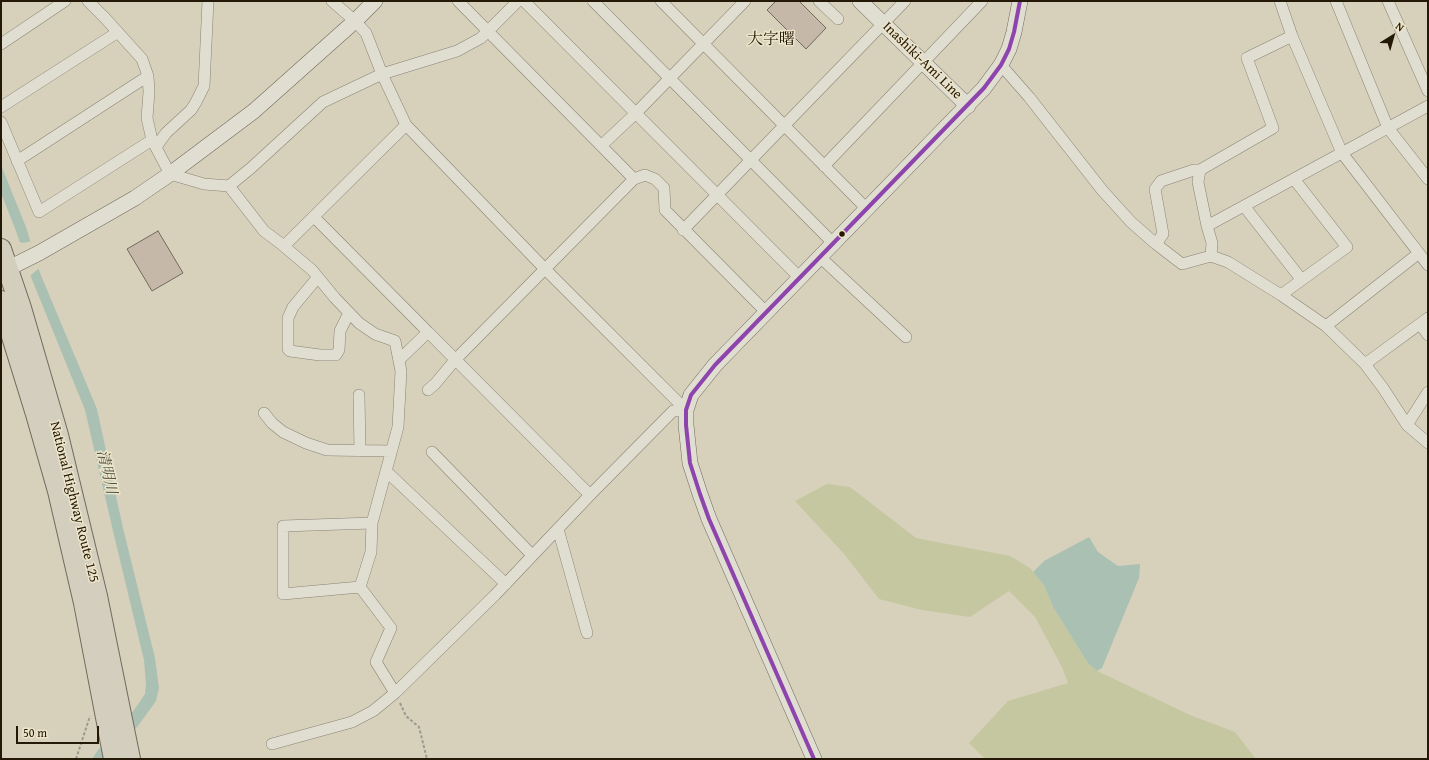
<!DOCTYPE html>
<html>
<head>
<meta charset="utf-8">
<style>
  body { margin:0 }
  #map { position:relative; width:1429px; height:760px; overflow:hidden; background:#d7d1bb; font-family:"Gentium Book Plus",serif }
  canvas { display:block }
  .frame { position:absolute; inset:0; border:2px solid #241807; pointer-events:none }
  .north { position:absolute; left:1373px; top:16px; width:40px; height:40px; -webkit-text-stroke:3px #ede5ca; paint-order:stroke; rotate:37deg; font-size:11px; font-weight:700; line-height:16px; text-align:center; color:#241807 }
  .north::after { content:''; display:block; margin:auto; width:14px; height:18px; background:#241807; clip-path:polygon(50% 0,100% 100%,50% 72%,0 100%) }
  .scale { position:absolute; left:16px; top:726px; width:83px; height:18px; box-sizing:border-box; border:2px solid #241807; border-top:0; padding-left:5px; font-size:12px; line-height:14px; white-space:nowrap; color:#241807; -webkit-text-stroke:3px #ede5ca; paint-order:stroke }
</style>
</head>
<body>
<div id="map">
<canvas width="1429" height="760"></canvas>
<div class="frame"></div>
<div class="north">N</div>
<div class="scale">50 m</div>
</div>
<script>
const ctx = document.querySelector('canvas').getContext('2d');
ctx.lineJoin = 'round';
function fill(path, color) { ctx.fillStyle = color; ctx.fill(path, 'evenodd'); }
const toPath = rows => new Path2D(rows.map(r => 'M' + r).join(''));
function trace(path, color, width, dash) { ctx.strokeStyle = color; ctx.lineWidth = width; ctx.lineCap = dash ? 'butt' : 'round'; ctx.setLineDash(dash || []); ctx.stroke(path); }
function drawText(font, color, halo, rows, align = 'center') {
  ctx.font = font + ' "Gentium Book Plus","Noto Serif JP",serif'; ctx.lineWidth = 3; ctx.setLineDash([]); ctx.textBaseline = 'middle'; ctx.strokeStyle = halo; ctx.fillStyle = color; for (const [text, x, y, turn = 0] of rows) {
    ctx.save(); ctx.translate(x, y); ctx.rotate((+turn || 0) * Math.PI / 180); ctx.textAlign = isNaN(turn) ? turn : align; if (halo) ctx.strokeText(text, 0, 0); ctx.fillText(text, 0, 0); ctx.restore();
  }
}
const green = toPath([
  [827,484,850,487,916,538,1010,556,1030,568,1044,585,1053,607,1088,663,1097,671,1190,715,1235,732,1256,759,985,759,969,743,1008,701,1068,683,1062,667,1035,617,1009,591,970,617,922,610,879,599,845,555,795,501]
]);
const water = toPath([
  [1,165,26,227,40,273,97,409,123,528,155,658,159,688,156,701,138,726,104,759,92,759,98,750,130,716,145,694,146,684,144,660,113,531,85,410,31,277,16,231,1,193],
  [1089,537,1098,552,1118,566,1140,564,1139,578,1102,668,1097,671,1088,663,1053,607,1044,585,1033,572,1044,561]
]);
const pier = toPath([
  [17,241,23,243,32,241,41,267,32,274,29,278]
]);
const building = toPath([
  [776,1,799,1,826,28,806,49,767,10,776,1],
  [158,231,183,273,152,291,127,249,158,231]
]);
const path = toPath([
  [400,703,406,716,419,727,427,759],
  [76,759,90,716]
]);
const street = toPath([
  [88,1,105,18,142,59,148,76,149,92,147,118,152,140,170,174,204,184,229,186,251,168,323,102,382,74,457,51,481,38,518,1],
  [332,1,355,21,366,33,382,74,406,125,545,269,686,410],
  [458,1,634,179],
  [524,1,800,278],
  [593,1,833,243],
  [661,1,867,209],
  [819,1,838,19],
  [1280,1,1292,36,1342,153,1428,265],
  [1336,1,1388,128,1428,179],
  [1388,1,1428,91],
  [1,44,65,1],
  [1001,65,1029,97,1102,190,1131,222,1156,244,1182,264,1211,256,1228,262,1281,295,1326,326,1365,364,1383,388,1407,425,1428,443],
  [1,107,118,32],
  [1,122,39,212,152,140],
  [602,145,636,113,745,1],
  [156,147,166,133,191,110,196,102,204,86,208,1],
  [17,161,148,76],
  [824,166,982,1],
  [1200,170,1198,182,1207,226],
  [229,186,264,231,280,243,312,270,335,298,359,323,375,334,395,341,401,371,398,427,372,523,371,552,360,587,391,628,376,662,395,693],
  [1244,206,1301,279],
  [314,217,428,332],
  [683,230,905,1],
  [1156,244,1163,234,1155,189,1161,181,1194,170,1200,170,1273,128,1247,58,1292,36],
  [284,246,406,125],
  [1211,256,1212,243,1207,226,1428,106],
  [820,257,906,337],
  [318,277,293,307,288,318,288,349,290,351,320,355,336,355,339,350,340,331,349,313],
  [1281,295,1347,247,1294,179],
  [1420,324,1428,335],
  [1326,326,1419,253],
  [399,360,428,332,590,495],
  [1365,364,1428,318],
  [428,390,435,384,455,360,634,179,645,175,655,179,664,188,665,210,767,313],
  [359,395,360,451],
  [264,413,272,423,283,432,306,443,327,450,391,451],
  [1407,425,1428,392],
  [432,452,532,555],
  [386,471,506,584],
  [558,529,587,633],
  [360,587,283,594,283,526,372,523],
  [272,744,352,722,373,711,395,693,495,595,590,495,673,411,686,410]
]);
const secondary = toPath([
  [860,1,968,106],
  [1,272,39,253,135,198,170,174,254,111,355,21,375,1],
  [814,759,709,519,700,494,690,463,686,425,686,410,691,395,715,365,984,88,1001,65,1009,49,1014,32,1020,1]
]);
const highway = toPath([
  [1,249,21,308,58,435,97,596,130,759],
  [1,301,36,414,58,491,84,603,114,759]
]);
const bus1 = toPath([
  [814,759,709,519,700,494,690,463,686,425,686,410,691,395,715,365,984,88,1001,65,1009,49,1014,32,1020,1]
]);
const markers = [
  [842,234,3.5,"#241807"]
];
const streetNames = [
  ["Inashiki-Ami Line",922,61,44],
  ["National Highway Route 125",74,502,76]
];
const waterNames = [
  ["清明川",106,472,77]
];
const quarterNames = [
  ["大字曙",771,40]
];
fill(green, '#c5c7a0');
fill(water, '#a9c0b3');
fill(pier, '#d7d1bb');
fill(building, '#c6b8a8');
trace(building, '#706a5d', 1);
trace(street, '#898375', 12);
trace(secondary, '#706a5d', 16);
trace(highway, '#706a5d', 22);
trace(path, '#9c998f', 2, [3, 2]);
trace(street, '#e0ddd1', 11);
trace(secondary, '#e0ddd1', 15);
trace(highway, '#d4cebe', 20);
trace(bus1, '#8e44ad', 4);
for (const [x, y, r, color] of markers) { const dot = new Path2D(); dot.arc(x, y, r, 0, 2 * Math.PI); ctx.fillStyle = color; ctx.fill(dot); trace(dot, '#ede5ca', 1.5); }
drawText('14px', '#241807', '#ede5ca', streetNames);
drawText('italic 15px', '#4c5042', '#ede5ca', waterNames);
drawText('16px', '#241807', '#ede5ca', quarterNames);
</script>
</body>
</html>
